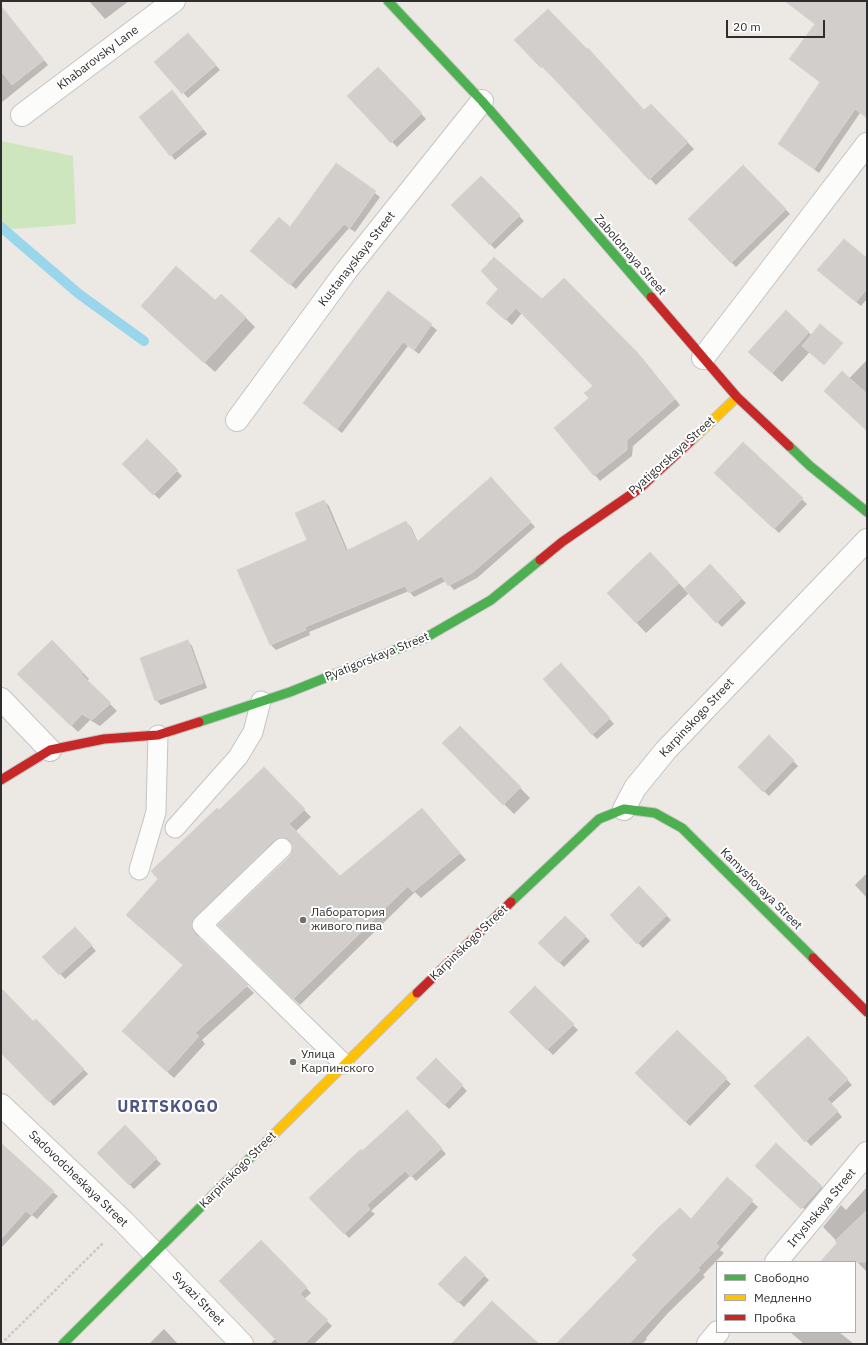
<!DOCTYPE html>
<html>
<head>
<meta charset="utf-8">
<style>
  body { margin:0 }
  #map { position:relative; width:868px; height:1345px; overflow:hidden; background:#ece8e4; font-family:"IBM Plex Sans",sans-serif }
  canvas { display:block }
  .frame { position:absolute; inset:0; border:2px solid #2e2e2e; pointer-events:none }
  .legend { position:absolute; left:716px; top:1261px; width:140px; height:72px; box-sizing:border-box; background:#fff; border:1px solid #ababab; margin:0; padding:5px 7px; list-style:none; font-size:12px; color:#2e2e2e }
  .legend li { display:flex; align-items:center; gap:8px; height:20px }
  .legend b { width:20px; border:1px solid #ababab }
  .scale { position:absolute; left:726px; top:20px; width:99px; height:18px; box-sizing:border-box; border:2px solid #2e2e2e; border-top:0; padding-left:5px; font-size:12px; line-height:14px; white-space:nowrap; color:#2e2e2e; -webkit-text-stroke:3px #fff; paint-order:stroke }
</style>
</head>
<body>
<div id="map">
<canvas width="868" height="1345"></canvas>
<div class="frame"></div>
<ul class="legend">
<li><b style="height:5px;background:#4caf50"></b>Свободно</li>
<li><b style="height:5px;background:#ffc107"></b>Медленно</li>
<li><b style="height:5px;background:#c62828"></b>Пробка</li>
</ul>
<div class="scale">20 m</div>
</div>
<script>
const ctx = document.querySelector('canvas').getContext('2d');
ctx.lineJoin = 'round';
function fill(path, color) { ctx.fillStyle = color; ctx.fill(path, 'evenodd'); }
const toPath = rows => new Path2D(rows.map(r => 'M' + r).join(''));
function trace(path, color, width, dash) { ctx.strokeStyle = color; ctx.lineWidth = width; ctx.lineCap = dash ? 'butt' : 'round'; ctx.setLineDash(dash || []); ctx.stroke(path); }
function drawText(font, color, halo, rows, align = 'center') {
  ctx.font = font + ' "IBM Plex Sans",sans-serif'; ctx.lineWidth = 4; ctx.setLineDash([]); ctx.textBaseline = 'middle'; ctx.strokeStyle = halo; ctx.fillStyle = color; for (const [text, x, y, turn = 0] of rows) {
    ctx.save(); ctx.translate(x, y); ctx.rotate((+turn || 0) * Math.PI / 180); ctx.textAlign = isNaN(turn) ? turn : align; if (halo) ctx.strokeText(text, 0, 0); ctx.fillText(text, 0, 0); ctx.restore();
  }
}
const green = toPath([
  [1,141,73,156,76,224,1,230]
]);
const shadow = toPath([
  [89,1,129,1,105,19],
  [785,1,858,1,867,8,867,118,860,113,819,173,779,143,821,83,795,63,816,25],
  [18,28,48,65,1,103,1,32],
  [188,34,220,70,188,98,156,62],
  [516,40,644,111,651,105,694,149,656,185,549,72,548,73],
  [378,68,426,119,397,147,348,96],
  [177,97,207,134,175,160,171,155],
  [336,164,380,197,355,232,349,228,296,289,256,256,291,228],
  [743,166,790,214,736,267,689,219],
  [481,177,524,221,495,249,453,205],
  [867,259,867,299,861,306,824,275],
  [500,289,542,300,643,359,680,405,633,446,632,456,600,481,595,475,590,398,594,386,522,313,512,325,494,309],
  [388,293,437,330,419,354,408,346,342,433,309,408],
  [786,312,819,342,782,382,760,362],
  [152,315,245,317,255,327,215,372],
  [867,360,867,430,831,397],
  [147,441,182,476,159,499,124,464],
  [743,443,807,504,779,533,715,473],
  [496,483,535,527,477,578,454,590,446,581,414,597,409,591,309,632,310,635,276,650,271,645,239,570,308,540,324,501,329,506,348,551,406,522,411,527,418,542],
  [660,563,685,590,710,566,746,603,722,627,689,593,646,633,608,593],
  [188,641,192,646,207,688,161,705,156,700],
  [52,642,89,679,87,681,117,711,100,726,90,720,78,732,19,674],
  [566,669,614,724,597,739,592,734],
  [460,727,530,798,514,814,443,743],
  [769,737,798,766,769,796,739,767],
  [264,769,311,817,295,832,340,878,422,810,466,860,421,898,415,892,300,1005,219,925,291,856,294,851,292,844,282,846,198,929,198,935,201,941,254,993,202,1040,205,1044,174,1078,130,1038,184,965,134,922,219,811],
  [867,873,867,898,855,885],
  [639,888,671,920,643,948,611,915],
  [565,917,590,941,564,967,540,943],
  [80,933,96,951,65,979,44,957],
  [535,988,578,1030,553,1055,511,1012],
  [1,990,33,1022,36,1020,88,1074,54,1106,2,1052],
  [677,1032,731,1084,690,1126,637,1073],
  [813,1042,852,1085,831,1104,842,1117,811,1146,755,1086],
  [436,1059,467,1091,449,1109,417,1078],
  [412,1116,446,1154,416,1181,411,1175,371,1211,375,1214,349,1238,310,1198,362,1152],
  [125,1127,161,1164,134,1189,98,1153],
  [776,1144,827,1192,809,1213,761,1171],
  [1,1152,58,1196,37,1219,32,1215,1,1248],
  [727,1179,758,1207,720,1250,724,1253,703,1275,705,1277,668,1313,646,1338,647,1339,642,1344,573,1344,691,1220],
  [867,1187,867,1272,823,1227,841,1205,846,1210],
  [261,1241,311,1293,304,1299,332,1326,314,1344,270,1344,276,1338],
  [465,1257,489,1280,464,1307,439,1284],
  [164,1329,178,1344,149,1344],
  [790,1332,839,1332,854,1344,804,1344]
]);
const stream = toPath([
  [1,227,79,294,144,341]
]);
const building = toPath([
  [785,1,867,1,867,118,855,109,814,169,778,144,820,82,789,59,815,24,785,1],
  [1,6,44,60,12,85,1,71,1,6],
  [548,9,587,49,588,48,644,110,651,104,688,142,649,180,542,66,541,68,514,40,548,9],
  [188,33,216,65,182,94,154,62,188,33],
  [378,67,422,113,391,143,347,96,378,67],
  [172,90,203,129,170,156,139,117,172,90],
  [336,163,376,191,350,228,344,224,290,285,250,251,279,217,290,227,336,163],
  [743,165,786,209,731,263,688,219,743,165],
  [481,176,520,215,490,245,451,205,481,176],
  [844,239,867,258,867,289,856,302,817,270,844,239],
  [494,257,542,299,564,278,637,352,675,399,627,440,627,450,594,476,554,428,589,398,584,393,593,386,516,308,505,320,486,303,498,289,481,271,494,257],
  [176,266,215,300,221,294,246,317,204,363,141,306,176,266],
  [388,291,432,324,414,350,403,342,337,429,303,403,388,291],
  [786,310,809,332,772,373,748,352,786,310],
  [820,324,843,343,824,365,802,346,820,324],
  [842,371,867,394,867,431,824,391,842,371],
  [147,439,178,470,153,495,122,464,147,439],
  [743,442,803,498,774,529,714,473,743,442],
  [491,477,531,522,472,573,448,586,442,576,409,593,405,586,305,627,306,630,270,645,237,570,307,540,295,513,324,500,346,551,406,521,417,542,491,477],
  [650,552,679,583,636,623,607,593,650,552],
  [710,564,742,598,716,623,684,589,710,564],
  [52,640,83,672,81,674,111,703,92,720,82,714,71,726,17,674,52,640],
  [188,640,203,683,155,701,140,658,188,640],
  [561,663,610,718,592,735,543,679,561,663],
  [460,726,521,787,503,805,442,743,460,726],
  [769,735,794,760,763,792,738,767,769,735],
  [264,767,305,809,289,824,340,876,422,808,460,853,413,892,408,886,293,999,218,925,290,856,293,846,290,840,280,837,274,840,192,922,191,927,194,933,248,985,195,1033,199,1036,167,1072,122,1031,183,965,126,915,158,879,151,871,217,808,219,810,264,767],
  [639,886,667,915,637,944,610,915,639,886],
  [565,916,586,936,559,963,538,943,565,916],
  [75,927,92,945,59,975,42,957,75,927],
  [535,986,574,1024,547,1050,509,1012,535,986],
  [1,988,33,1021,36,1019,84,1069,49,1102,1,1053,1,988],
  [677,1030,727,1078,685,1122,635,1073,677,1030],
  [808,1036,848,1079,827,1099,838,1111,805,1142,754,1086,808,1036],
  [436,1058,463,1085,444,1105,416,1078,436,1058],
  [407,1110,442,1148,411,1177,405,1171,367,1205,370,1209,344,1234,309,1198,361,1149,362,1151,407,1110],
  [125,1125,157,1158,129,1185,97,1153,125,1125],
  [1,1143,54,1191,31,1215,26,1211,1,1239,1,1143],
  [776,1143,822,1186,801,1209,755,1166,776,1143],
  [727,1177,753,1200,716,1243,719,1247,698,1268,700,1270,663,1307,629,1344,556,1344,637,1260,632,1255,658,1228,680,1208,691,1219,727,1177],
  [867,1210,867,1262,820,1262,837,1243,835,1241,867,1210],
  [261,1240,307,1287,300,1294,328,1320,304,1344,280,1344,219,1281,261,1240],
  [465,1256,485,1275,458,1303,438,1284,465,1256],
  [492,1301,539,1344,451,1344,492,1301]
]);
const path = toPath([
  [1,1344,104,1242]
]);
const lane = toPath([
  [175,828,238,757,253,732,261,701],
  [282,848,202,925,344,1064],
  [139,870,156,812,158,735]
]);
const street = toPath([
  [22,115,174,1],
  [703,358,867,144],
  [237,420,346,271,482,101],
  [1,699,50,750],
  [624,809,635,788,666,750,867,540],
  [1,1105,124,1222,242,1344],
  [776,1262,867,1153],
  [708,1344,718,1332]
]);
const fast = toPath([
  [388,1,482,101,651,297],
  [789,446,810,466,867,512],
  [199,722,290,692,425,638,491,600,540,560],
  [511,902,599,819,624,809,655,813,682,828,813,958],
  [63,1344,257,1151]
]);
const slow = toPath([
  [691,441,737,397],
  [257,1151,417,993]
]);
const jam = toPath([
  [651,297,737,397,789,446],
  [540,560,562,542,639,489,691,441],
  [1,780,50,750,104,739,158,735,199,722],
  [813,958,867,1012],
  [417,993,511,902]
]);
const markers = [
  [303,920,4,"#706f6e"],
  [293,1062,4,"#706f6e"]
];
const streetNames = [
  ["Khabarovsky Lane",98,58,-37],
  ["Zabolotnaya Street",630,255,49],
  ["Kustanayskaya Street",357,259,-52],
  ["Pyatigorskaya Street",672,456,-42],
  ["Pyatigorskaya Street",377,657,-22],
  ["Karpinskogo Street",697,718,-47],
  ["Kamyshovaya Street",761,889,45],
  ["Karpinskogo Street",469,943,-44],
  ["Karpinskogo Street",238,1170,-45],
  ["Sadovodcheskaya Street",78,1179,44],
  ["Irtyshskaya Street",822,1208,-50],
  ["Svyazi Street",198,1299,46]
];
const poiNames = [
  ["Лаборатория",311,913],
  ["живого пива",311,927],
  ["Улица",301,1055],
  ["Карпинского",301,1069]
];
const districtNames = [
  ["URITSKOGO",168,1107]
];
fill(green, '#cee6be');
fill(shadow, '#0003');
trace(stream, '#99d6ec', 10);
fill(building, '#d1cecb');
trace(building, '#d7d4d0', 1);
trace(lane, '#c5c4c5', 21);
trace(street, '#c5c4c5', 24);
trace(fast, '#c5c4c5', 11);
trace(slow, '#c5c4c5', 11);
trace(jam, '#c5c4c5', 11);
trace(path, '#c9c9c8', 2.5, [3, 2]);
trace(lane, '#fcfcfb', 19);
trace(street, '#fcfcfb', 22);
trace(fast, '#4caf50', 9);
trace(slow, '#ffc107', 9);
trace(jam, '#c62828', 9);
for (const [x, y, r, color] of markers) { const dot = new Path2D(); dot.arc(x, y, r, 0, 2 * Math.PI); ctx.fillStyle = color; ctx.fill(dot); trace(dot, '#fff', 1.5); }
drawText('12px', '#2e2e2e', '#fff', streetNames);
drawText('12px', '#2e2e2e', '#fff', poiNames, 'left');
ctx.letterSpacing = '1px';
drawText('bold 16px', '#4d5680', '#fff', districtNames);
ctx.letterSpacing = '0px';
</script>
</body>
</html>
